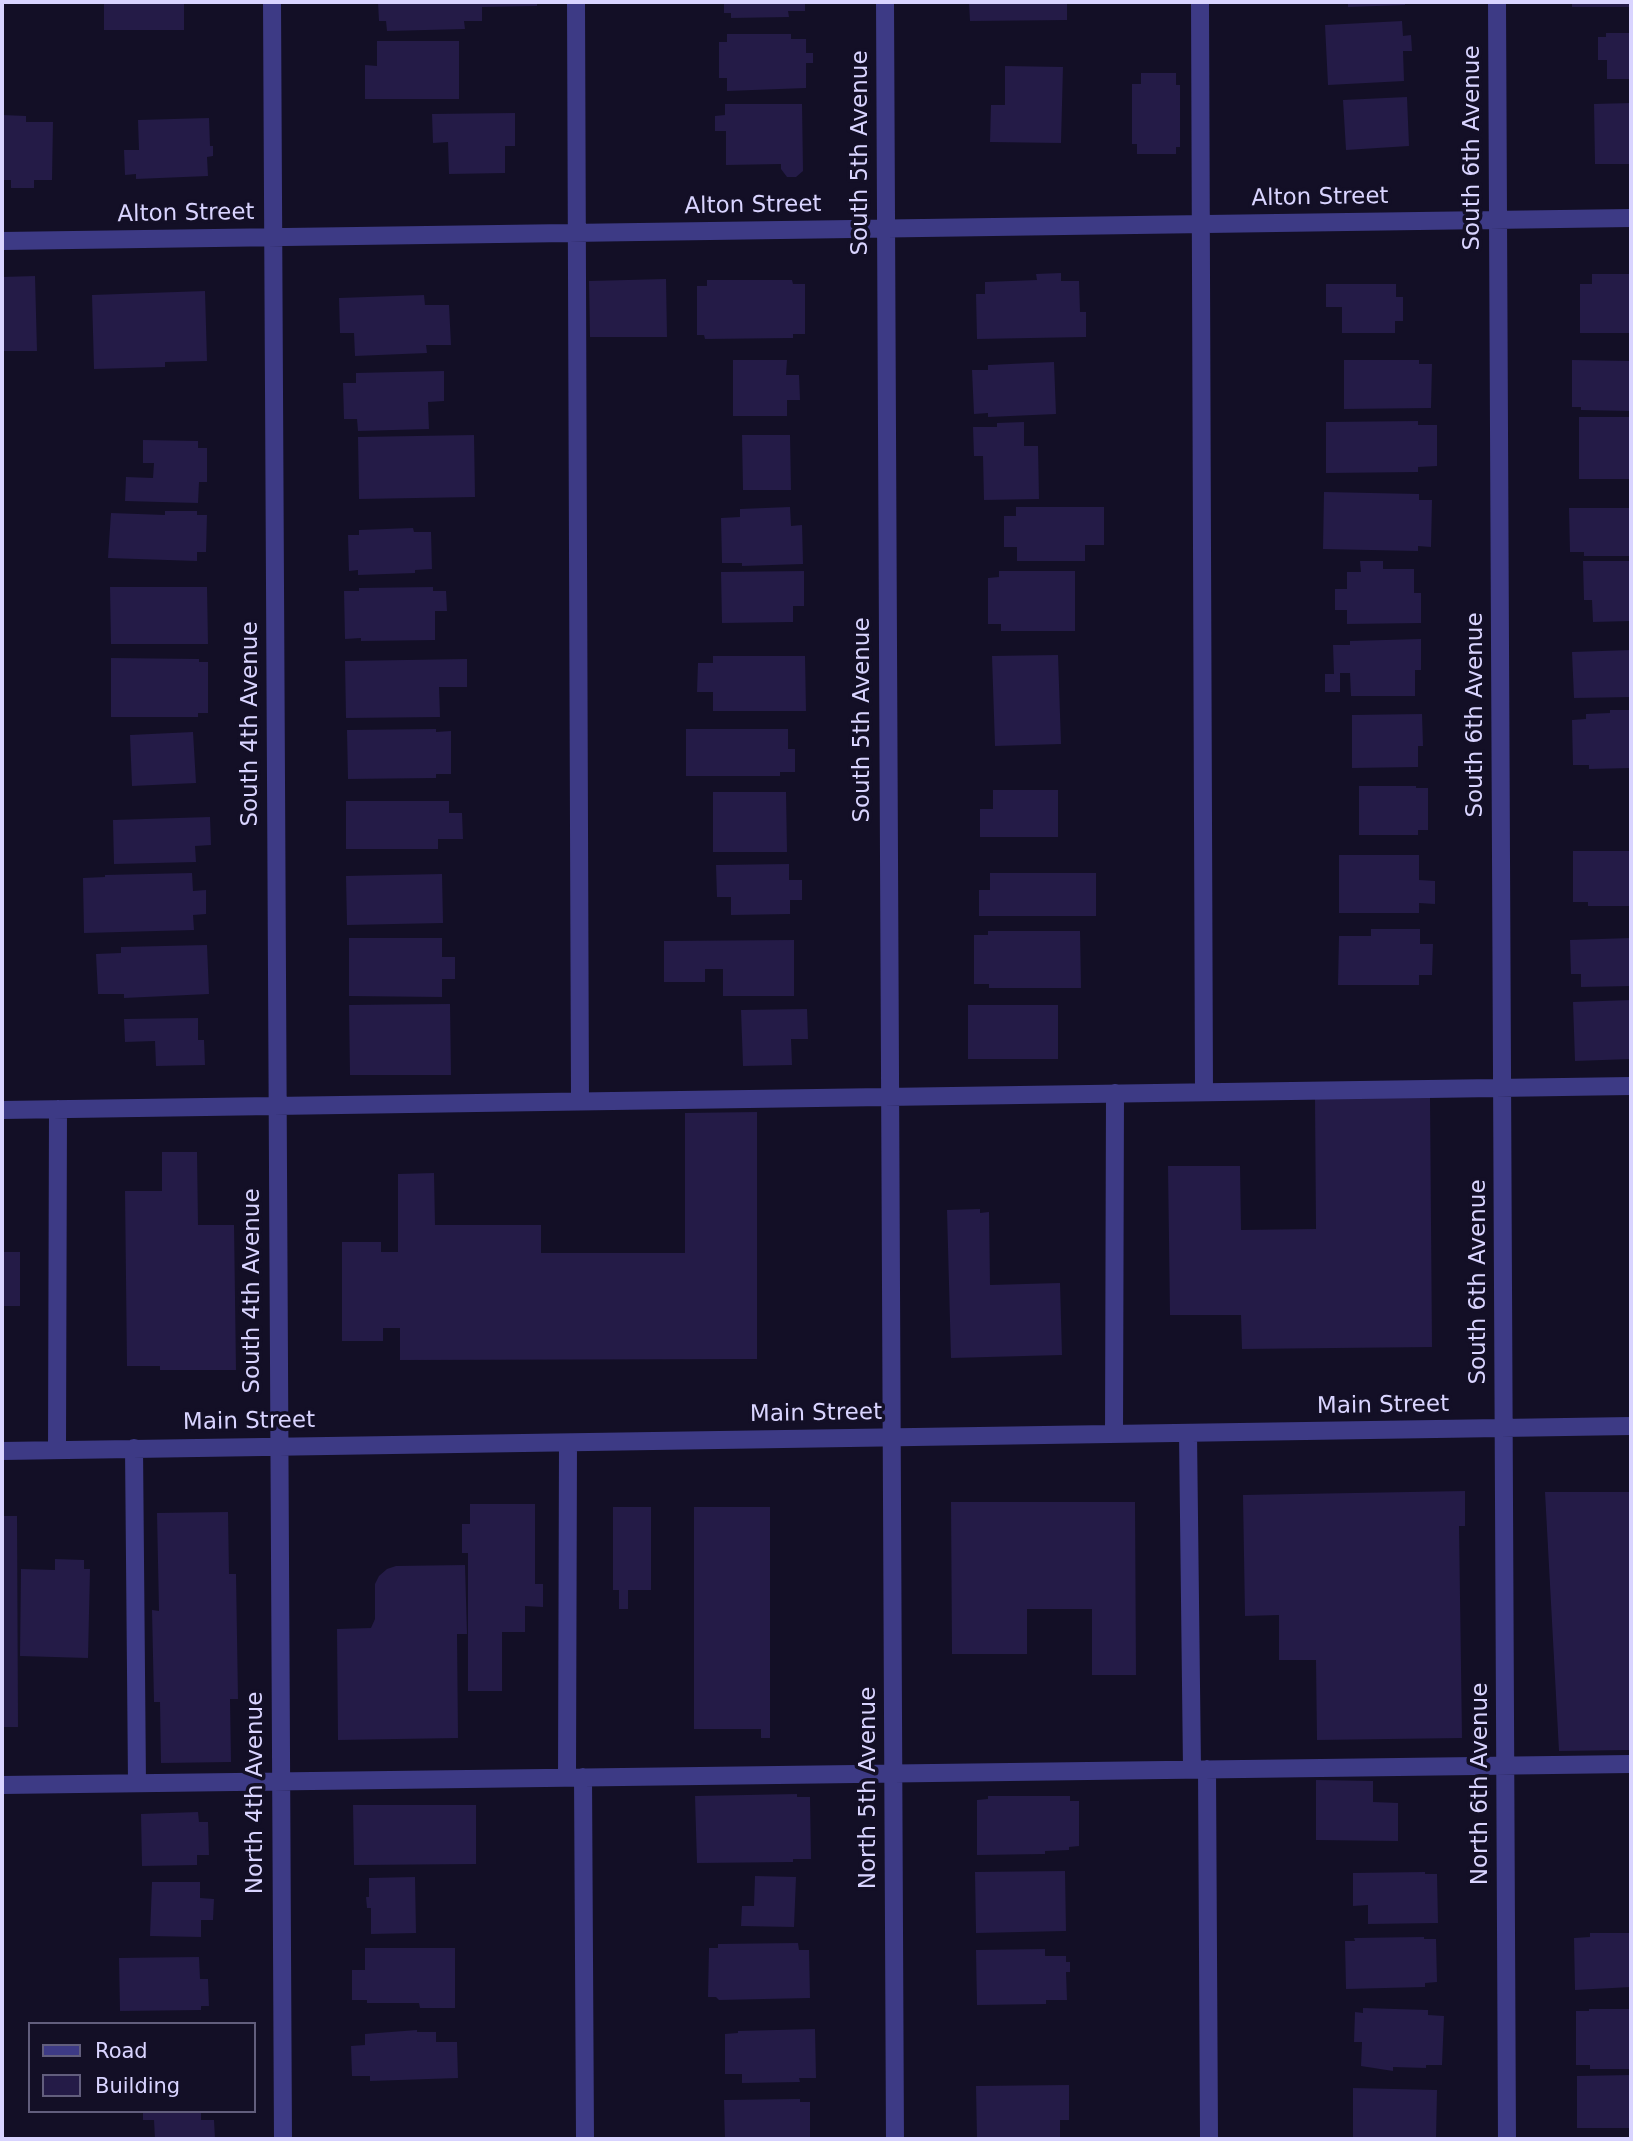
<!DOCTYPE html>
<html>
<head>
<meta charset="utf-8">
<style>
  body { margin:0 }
  #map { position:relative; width:1633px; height:2141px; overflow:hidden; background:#130f26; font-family:"DejaVu Sans",sans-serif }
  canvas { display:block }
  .frame { position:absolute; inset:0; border:4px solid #d9d4ff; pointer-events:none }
  .legend { position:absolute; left:28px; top:2022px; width:228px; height:91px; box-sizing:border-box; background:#130f26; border:2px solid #625e7d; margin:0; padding:9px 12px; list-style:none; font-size:21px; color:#d9d4ff }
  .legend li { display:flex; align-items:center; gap:14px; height:35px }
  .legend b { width:35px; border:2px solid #625e7d }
</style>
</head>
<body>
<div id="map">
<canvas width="1633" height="2141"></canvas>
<div class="frame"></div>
<ul class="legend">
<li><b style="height:9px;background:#3d3a85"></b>Road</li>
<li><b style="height:19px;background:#241b47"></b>Building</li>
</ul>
</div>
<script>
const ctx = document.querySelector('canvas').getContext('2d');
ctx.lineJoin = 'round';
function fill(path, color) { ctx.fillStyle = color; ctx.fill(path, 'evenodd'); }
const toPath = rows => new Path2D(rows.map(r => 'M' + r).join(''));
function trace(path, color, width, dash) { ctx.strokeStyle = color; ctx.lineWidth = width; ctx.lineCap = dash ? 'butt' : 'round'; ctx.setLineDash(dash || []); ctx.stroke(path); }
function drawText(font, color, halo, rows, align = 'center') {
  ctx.font = font + ' "DejaVu Sans",sans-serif'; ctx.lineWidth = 7; ctx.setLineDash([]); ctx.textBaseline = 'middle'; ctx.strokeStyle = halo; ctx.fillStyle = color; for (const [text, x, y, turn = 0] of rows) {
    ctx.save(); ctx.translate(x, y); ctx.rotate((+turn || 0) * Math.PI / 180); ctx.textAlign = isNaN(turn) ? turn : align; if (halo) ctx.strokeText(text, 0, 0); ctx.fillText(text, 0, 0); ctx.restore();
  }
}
const building = toPath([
  [104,2,184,2,184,30,104,30],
  [378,2,537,2,537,6,482,7,482,21,464,21,465,29,387,31,386,21,379,21],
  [724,2,805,2,805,11,788,11,789,17,731,18,731,13,724,13],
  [969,2,1067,2,1067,20,970,21],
  [1348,2,1405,2,1405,5,1348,7],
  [1572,2,1631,2,1631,7,1572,7],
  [1402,21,1403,36,1411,35,1412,51,1403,51,1404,81,1328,85,1325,25],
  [1606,33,1631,33,1631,79,1607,79,1607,60,1598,60,1598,37,1606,37],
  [727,34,791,34,791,39,806,39,806,53,813,53,813,63,806,63,806,88,727,91,727,78,719,78,719,42,727,42],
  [377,41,459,41,459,99,365,99,365,65,377,66],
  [1005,66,1063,67,1061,143,990,142,991,105,1005,105],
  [1141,73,1176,73,1176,85,1180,85,1180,147,1176,147,1176,154,1137,154,1137,144,1132,144,1132,84,1141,84],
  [1407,97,1409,146,1346,150,1343,100],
  [1631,103,1631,164,1595,164,1594,104],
  [725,104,802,104,803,171,796,177,787,177,781,169,781,164,726,165,726,131,715,131,715,116,725,115],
  [515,113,515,146,505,146,505,173,449,174,448,142,433,143,432,114],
  [2,115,26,116,26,122,53,122,52,180,34,180,34,188,11,188,11,180,2,180],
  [209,118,210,146,213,146,213,156,207,157,208,176,136,179,136,174,125,175,124,150,139,150,138,120],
  [1061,273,1061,281,1079,281,1080,312,1086,312,1086,337,977,339,976,294,985,294,985,282,1037,280,1036,274],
  [1592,274,1631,274,1631,333,1580,333,1580,284,1592,284],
  [35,276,37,351,4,351,2,277],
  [666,279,667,337,590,337,589,281],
  [707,280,792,280,793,284,805,284,805,334,793,334,793,338,705,339,704,335,697,335,697,286,707,286],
  [1326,284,1396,284,1396,297,1403,297,1403,321,1395,321,1395,333,1342,333,1342,307,1326,307],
  [205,291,207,361,165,362,165,367,94,369,92,295],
  [424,295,425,305,449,305,451,345,426,345,427,353,355,356,354,333,340,333,339,298],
  [733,360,787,360,786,375,799,375,800,400,787,400,787,416,733,416],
  [1344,360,1419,360,1419,364,1432,364,1431,408,1344,409],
  [1572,360,1631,361,1631,411,1581,410,1581,407,1572,407],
  [1054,362,1056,414,988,417,988,413,974,414,972,370,988,370,988,365],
  [444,371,444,401,428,402,429,429,358,431,357,419,344,419,343,383,356,383,356,373],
  [1579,417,1631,417,1631,479,1579,479],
  [1418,421,1418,425,1437,425,1437,466,1418,467,1418,472,1326,473,1326,422],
  [1024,422,1024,446,1038,446,1039,499,984,500,983,456,974,456,973,427,997,427,997,423],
  [474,435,475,497,359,499,358,437],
  [742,435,790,435,791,490,743,490],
  [143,440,198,441,198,448,207,448,207,482,199,482,198,503,125,501,126,477,153,478,154,463,143,463],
  [1324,492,1419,494,1419,500,1432,500,1431,547,1418,546,1418,551,1323,549],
  [790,507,791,526,802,525,803,564,742,566,742,563,722,563,721,518,740,517,740,509],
  [1016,507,1104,507,1104,545,1085,545,1085,561,1017,561,1017,547,1004,547,1004,516,1016,516],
  [1569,508,1631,508,1631,556,1584,556,1584,552,1570,552],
  [165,511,197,511,197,515,207,515,206,552,197,552,197,561,108,558,111,513,165,515],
  [413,528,414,532,431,532,432,569,415,570,415,573,358,575,358,570,349,571,348,535,359,535,359,530],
  [1360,561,1383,561,1383,569,1414,569,1414,593,1421,593,1421,623,1347,624,1347,610,1335,610,1335,589,1347,589,1347,572,1361,572],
  [1583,561,1631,561,1631,621,1593,622,1592,600,1584,600],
  [804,571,804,606,793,606,793,622,722,623,721,572],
  [999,571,1075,571,1075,631,1001,631,1001,624,988,624,988,578,999,577],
  [110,587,207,587,208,644,111,644],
  [433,587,433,591,446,591,447,611,435,611,435,640,361,641,361,638,345,639,344,591,359,591,359,588],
  [1421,639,1421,670,1415,670,1415,696,1351,696,1350,673,1340,673,1340,692,1325,692,1325,674,1334,674,1333,645,1350,645,1350,641],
  [1631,650,1631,697,1574,698,1572,652],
  [1058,655,1061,744,995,746,992,656],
  [713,656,805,656,806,711,713,711,713,692,697,692,698,663,713,663],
  [111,658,199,659,199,662,208,662,208,713,198,713,198,717,111,717],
  [467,659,467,687,439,687,440,717,346,718,345,661],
  [1610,710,1631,710,1631,768,1589,769,1589,765,1573,765,1572,720,1586,719,1586,714,1610,713],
  [1422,714,1423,746,1418,746,1418,767,1352,768,1352,715],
  [436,729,436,732,451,731,451,774,436,774,436,778,348,779,347,730],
  [686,729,788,729,788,749,795,749,795,772,780,772,780,776,686,776],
  [193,732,196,783,132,786,130,735],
  [1359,786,1416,786,1416,788,1428,788,1428,830,1418,830,1418,835,1359,835],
  [993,790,1058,790,1058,837,980,837,980,809,993,809],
  [713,792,786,792,787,852,713,852],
  [346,801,449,801,449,813,462,813,463,839,438,839,438,849,346,849],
  [210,817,211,845,195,846,196,862,114,864,113,820],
  [1573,851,1631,851,1631,906,1588,906,1588,902,1573,902],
  [1339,855,1419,855,1419,880,1435,881,1435,904,1419,903,1419,913,1339,913],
  [789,864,789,880,802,880,802,900,790,900,790,914,731,915,731,897,717,897,716,865],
  [192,873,193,891,206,890,206,914,193,915,194,930,84,933,83,878,105,877,105,875],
  [990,873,1096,873,1096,916,979,916,979,890,990,890],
  [442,874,443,923,347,925,346,876],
  [1371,929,1420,929,1420,944,1433,944,1432,975,1419,975,1419,985,1338,985,1339,936,1371,936],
  [988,931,1080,931,1081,988,989,988,989,984,974,984,974,935,988,935],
  [349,938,442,938,442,957,455,957,455,979,442,979,442,997,349,996],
  [1631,938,1631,986,1581,987,1581,974,1571,974,1570,940],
  [794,940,794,996,723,996,723,969,705,969,705,982,664,982,664,941],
  [207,945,209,994,124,998,124,994,98,994,96,954,121,953,121,947],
  [1631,1000,1631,1059,1575,1061,1573,1002],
  [450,1004,451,1075,350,1075,349,1005],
  [968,1005,1058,1005,1058,1059,968,1059],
  [807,1009,808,1039,791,1039,792,1065,743,1066,741,1010],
  [198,1018,198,1040,204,1040,205,1065,156,1066,155,1041,125,1042,124,1019],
  [1430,1097,1432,1347,1242,1349,1241,1315,1170,1315,1168,1166,1240,1166,1241,1230,1316,1229,1315,1099],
  [757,1112,757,1359,400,1360,400,1328,383,1328,383,1341,342,1341,342,1242,381,1242,381,1252,398,1252,398,1174,434,1173,435,1225,541,1225,541,1253,685,1253,685,1113],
  [162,1152,197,1152,198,1225,234,1225,236,1370,160,1370,160,1366,127,1366,125,1191,162,1191],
  [980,1209,980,1213,989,1212,990,1285,1060,1283,1062,1355,951,1358,947,1210],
  [2,1252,20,1252,20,1306,2,1306],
  [1465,1491,1465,1526,1459,1526,1462,1738,1317,1740,1316,1660,1279,1660,1279,1615,1245,1616,1243,1495],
  [1545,1492,1631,1492,1630,1750,1559,1751],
  [951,1502,1135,1502,1136,1675,1092,1675,1092,1609,1027,1609,1027,1654,952,1654],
  [470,1504,535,1504,535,1584,543,1584,543,1607,525,1606,525,1632,502,1632,502,1691,468,1691,468,1553,462,1553,462,1524,470,1524],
  [613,1507,651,1507,651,1590,628,1590,628,1609,619,1609,619,1590,613,1590],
  [694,1507,770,1507,770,1738,761,1738,761,1729,694,1729],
  [228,1512,229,1574,236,1574,238,1699,230,1699,231,1762,161,1763,160,1702,154,1702,152,1610,159,1611,157,1513],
  [2,1516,17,1516,18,1727,2,1727],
  [55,1559,84,1560,84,1569,90,1569,88,1658,20,1656,21,1569,55,1570],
  [465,1565,467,1634,457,1634,458,1738,338,1740,337,1629,371,1628,375,1619,375,1584,379,1576,387,1569,396,1566],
  [1316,1780,1373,1781,1373,1802,1398,1803,1398,1841,1316,1840],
  [797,1794,797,1797,810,1797,811,1859,793,1859,793,1862,697,1863,695,1796],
  [988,1796,1070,1796,1070,1801,1079,1801,1079,1846,1069,1847,1069,1850,1045,1851,1045,1854,977,1855,977,1800,988,1799],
  [353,1805,476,1805,476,1864,354,1865],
  [198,1812,199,1822,208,1822,209,1855,197,1855,197,1865,142,1866,141,1814],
  [1065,1871,1066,1931,976,1933,975,1872],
  [1425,1872,1425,1874,1437,1874,1438,1923,1368,1924,1368,1905,1353,1906,1353,1873],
  [755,1876,796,1877,794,1927,741,1926,742,1906,754,1906],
  [415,1877,416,1933,371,1934,371,1908,367,1908,366,1897,369,1897,369,1878],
  [152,1882,200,1882,200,1898,214,1899,213,1920,201,1920,201,1937,150,1936],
  [1590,1933,1631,1933,1631,1987,1575,1990,1574,1938,1590,1937],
  [1424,1937,1424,1939,1436,1939,1437,1982,1425,1983,1425,1987,1346,1989,1345,1941,1355,1941,1354,1938],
  [798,1943,799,1950,809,1950,810,1998,719,2000,716,1997,708,1997,709,1948,718,1948,718,1944],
  [365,1948,455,1948,455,2008,420,2008,419,2003,367,2003,367,2000,352,2000,352,1970,365,1970],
  [1045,1949,1045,1956,1066,1956,1066,1962,1070,1962,1070,1972,1066,1972,1067,2000,1046,2000,1046,2004,977,2005,976,1950],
  [199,1957,200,1979,208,1979,209,2006,201,2006,201,2010,120,2011,119,1958],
  [1363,2008,1428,2010,1428,2015,1444,2016,1442,2065,1426,2065,1426,2068,1393,2067,1393,2071,1361,2066,1362,2042,1354,2042,1355,2012,1363,2013],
  [1589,2009,1631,2009,1631,2069,1590,2069,1590,2065,1576,2065,1576,2011,1589,2011],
  [815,2029,816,2078,799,2078,800,2082,742,2083,742,2074,725,2074,725,2034,738,2033,738,2031],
  [417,2030,417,2032,436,2032,436,2042,457,2042,458,2078,370,2081,370,2076,352,2076,351,2046,365,2045,365,2034],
  [1631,2075,1631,2128,1577,2128,1577,2076],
  [1069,2085,1069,2120,1060,2120,1060,2139,977,2139,976,2086],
  [1353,2088,1437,2090,1436,2139,1353,2139],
  [800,2099,800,2102,810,2102,810,2139,725,2139,724,2100],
  [143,2111,201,2111,201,2120,214,2120,215,2139,155,2139,154,2120,143,2120]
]);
const minor = toPath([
  [272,2,283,2139],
  [576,2,580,1101],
  [885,2,895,2139],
  [1200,2,1204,1092],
  [1497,2,1507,2139],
  [2,241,1631,218],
  [2,1110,1631,1086],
  [1188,1433,1192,1769],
  [1114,1434,1115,1093],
  [134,1448,137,1783],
  [57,1450,58,1109],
  [2,1451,1631,1426],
  [1207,1769,1209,2139],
  [567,1777,568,1443],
  [583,1777,585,2139],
  [2,1785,1631,1764]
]);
const streetNames = [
  ["South 6th Avenue",1473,148,-90],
  ["South 5th Avenue",861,153,-90],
  ["Alton Street",1320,198,-1],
  ["Alton Street",753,206,-1],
  ["Alton Street",186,214,-1],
  ["South 6th Avenue",1476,715,-90],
  ["South 5th Avenue",863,720,-90],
  ["South 4th Avenue",251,724,-90],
  ["South 6th Avenue",1479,1282,-90],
  ["South 4th Avenue",253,1291,-90],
  ["Main Street",1383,1406,-1],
  ["Main Street",816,1414,-1],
  ["Main Street",249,1422,-1],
  ["North 6th Avenue",1481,1784,-90],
  ["North 5th Avenue",869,1788,-90],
  ["North 4th Avenue",256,1793,-90]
];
fill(building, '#241b47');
trace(minor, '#3d3a85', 18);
drawText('23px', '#d9d4ff', '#130f26', streetNames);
</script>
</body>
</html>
